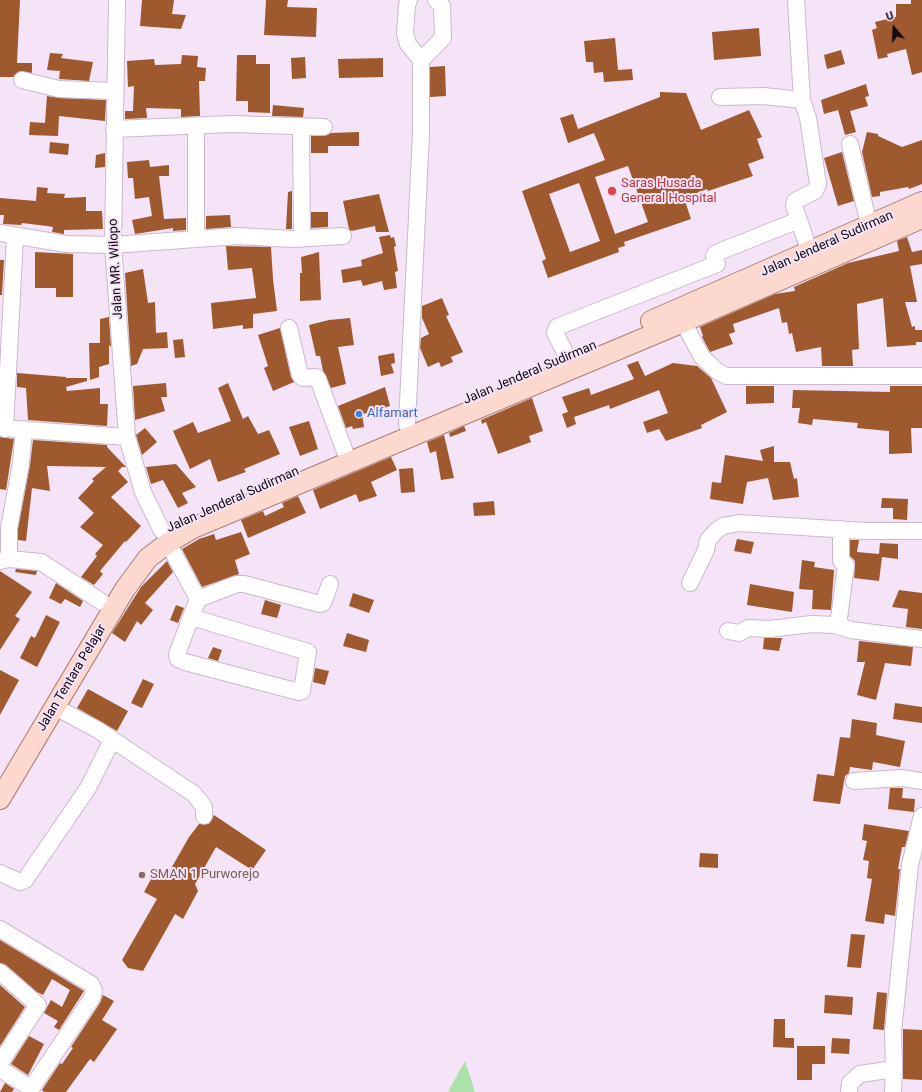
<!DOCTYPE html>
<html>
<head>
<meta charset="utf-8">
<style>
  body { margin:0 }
  #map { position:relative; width:922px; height:1092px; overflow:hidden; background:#f5e3f8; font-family:Roboto,sans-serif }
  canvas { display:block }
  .north { position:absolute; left:874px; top:8px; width:40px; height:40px; -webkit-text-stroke:3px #f5e3f8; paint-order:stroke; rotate:341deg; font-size:11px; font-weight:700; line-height:16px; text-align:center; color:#100a11 }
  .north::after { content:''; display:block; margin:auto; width:14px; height:18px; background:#100a11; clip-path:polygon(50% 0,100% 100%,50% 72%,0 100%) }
</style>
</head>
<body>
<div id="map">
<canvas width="922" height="1092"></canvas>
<div class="north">U</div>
</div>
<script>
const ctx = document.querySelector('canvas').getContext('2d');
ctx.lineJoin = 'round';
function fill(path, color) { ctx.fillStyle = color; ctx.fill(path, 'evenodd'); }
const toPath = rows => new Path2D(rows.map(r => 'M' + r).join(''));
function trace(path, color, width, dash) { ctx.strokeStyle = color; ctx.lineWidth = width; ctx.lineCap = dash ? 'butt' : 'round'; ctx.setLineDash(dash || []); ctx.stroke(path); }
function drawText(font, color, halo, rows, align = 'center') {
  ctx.font = font + ' Roboto,sans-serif'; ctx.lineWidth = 4; ctx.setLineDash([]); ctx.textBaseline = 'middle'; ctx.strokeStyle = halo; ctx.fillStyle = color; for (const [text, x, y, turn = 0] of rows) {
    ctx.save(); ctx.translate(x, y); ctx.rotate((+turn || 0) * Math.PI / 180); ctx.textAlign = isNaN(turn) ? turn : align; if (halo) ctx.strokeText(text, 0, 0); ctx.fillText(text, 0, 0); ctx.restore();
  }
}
const green = toPath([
  [465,1061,475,1092,448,1092]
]);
const building = toPath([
  [0,0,20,0,17,63,32,63,32,73,20,71,13,77,0,77],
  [142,0,174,0,172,14,186,15,181,29,140,26],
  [266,0,288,0,287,7,317,8,316,37,264,35],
  [911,0,922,0,922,72,912,75,906,49,887,54,888,57,878,59,872,30,877,28,875,22,896,17,896,4,911,4],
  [759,28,761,56,714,60,712,32],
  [615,38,618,70,632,69,633,80,604,82,603,72,594,73,593,62,586,62,584,41],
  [841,50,845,64,827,69,824,55],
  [50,53,63,54,61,58,93,62,89,81,59,79,60,71,47,70],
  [182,55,198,56,197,67,206,68,205,81,199,81,200,116,181,117,181,109,146,108,147,118,125,119,125,111,133,111,134,86,128,87,127,61,154,59,155,65,181,64],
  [237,55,256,55,256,64,270,64,270,113,248,112,248,101,236,101],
  [305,57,306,78,292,79,291,58],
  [383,58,383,77,339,78,338,59],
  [445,66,446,96,430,97,430,67],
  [866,84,869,96,865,97,868,106,850,111,856,132,845,135,838,110,824,114,821,100],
  [660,92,686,93,701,130,749,110,762,137,757,139,764,158,748,164,753,176,708,191,707,189,684,198,691,219,624,242,625,246,618,248,619,252,548,278,542,261,546,259,522,191,605,160,594,133,568,143,560,118,573,114,578,129,660,97],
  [628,166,648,222,615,234,595,177],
  [579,183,600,241,570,252,549,194],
  [47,96,59,98,106,100,105,121,59,116,58,136,29,135,30,122,45,123],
  [273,105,304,108,303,117,272,116],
  [359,132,359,146,328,146,328,153,311,153,311,136,324,136,331,133],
  [867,132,878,134,878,136,902,147,922,140,922,184,909,189,908,187,880,192,880,196,872,197,862,152],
  [50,142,69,144,68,155,49,153],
  [842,152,854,201,838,206,824,158],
  [105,153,105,167,95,168,96,155],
  [149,160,150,167,169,165,169,176,159,176,164,219,186,218,186,230,173,231,173,228,135,234,132,220,152,216,149,197,135,199,133,178,128,178,127,162],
  [37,187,48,188,47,193,65,194,64,198,86,197,86,211,102,211,103,229,64,230,64,234,52,232,53,227,47,226,22,223,21,225,3,224,4,215,0,215,0,198,36,201],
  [292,191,292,229,286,229,288,192],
  [379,194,389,232,376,232,375,226,351,231,349,229,343,201],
  [311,212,328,212,328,227,311,228],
  [230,215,231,227,206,229,206,216],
  [390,235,391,238,394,237,396,246,394,247,398,271,395,272,397,288,384,290,382,281,363,286,361,280,343,283,341,270,362,266,361,260,383,253,379,237],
  [907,237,912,252,922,250,922,264,910,266,917,302,905,302,912,327,915,326,915,330,922,330,922,342,916,342,916,345,887,347,883,298,857,304,859,349,852,350,853,366,822,366,821,347,796,352,792,333,789,334,787,322,782,323,779,308,733,324,735,332,729,334,733,344,710,352,702,337,703,336,700,327,775,294,795,291,794,287,848,263,899,251,897,241],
  [226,246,271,247,273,279,277,311,253,314,253,328,243,329,243,325,213,329,211,303,256,298,252,268,228,270],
  [35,252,73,254,73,297,56,297,56,288,35,288],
  [319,252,321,300,300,301,300,273,302,273,301,257],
  [0,260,4,260,2,295,0,295],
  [143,269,148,303,155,302,156,333,167,332,168,348,143,349,137,364,131,366,125,273],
  [442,298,449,315,446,316,463,352,451,357,453,362,441,367,439,362,428,367,420,348,421,338,429,334,422,318,422,306],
  [109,317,111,347,109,345,109,364,99,367,99,377,90,380,89,343,100,343,100,319],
  [350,318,354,345,338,347,346,384,331,388,323,371,320,356,316,356,309,325,329,320],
  [280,328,291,377,294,382,273,391,264,368,268,366,258,335],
  [183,339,185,357,175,358,173,340],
  [394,353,395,363,391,364,394,373,381,376,378,356],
  [638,361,645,376,673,363,697,366,711,378,727,412,701,425,702,428,666,441,659,429,647,433,643,422,668,413,659,390,610,409,609,405,574,417,576,424,567,428,562,414,568,412,562,397,589,388,591,395,634,379,627,365],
  [17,373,66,377,66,378,87,378,87,381,66,387,67,391,100,388,100,404,108,404,107,426,28,420,26,388,17,387],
  [166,383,167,397,161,397,165,411,135,420,133,386],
  [228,383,243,419,248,416,258,434,269,430,280,454,244,469,246,472,218,482,210,459,190,469,173,431,193,422,198,433,231,421,218,388],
  [746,386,774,386,774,403,746,404],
  [890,386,922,386,922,428,911,428,912,453,889,454,889,431,857,428,858,423,813,419,812,425,798,423,800,408,792,408,793,390,890,392],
  [385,387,390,406,377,410,377,412,362,414,364,427,353,429,352,426,346,428,338,406],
  [532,398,543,431,529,436,531,442,498,454,486,422,482,424,481,420],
  [309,421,318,449,300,456,289,427],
  [464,426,466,431,450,437,449,433],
  [145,428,157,442,142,455,136,435],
  [444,435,454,478,441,480,436,451,430,453,427,442],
  [0,437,14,439,6,490,0,489],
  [33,440,107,445,107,447,126,467,122,467,118,471,128,482,111,497,141,526,126,542,125,541,100,571,103,574,94,585,81,577,97,556,95,554,103,545,80,527,94,513,78,498,94,481,92,479,106,467,47,466,50,491,32,488,26,541,18,540,18,529,30,465],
  [774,446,774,462,790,462,794,479,797,478,799,497,773,500,768,478,747,482,743,504,710,499,712,482,721,483,725,455,763,461,760,450],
  [391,457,397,470,371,482,377,496,359,502,356,494,320,509,313,490],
  [176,464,196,487,182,493,188,503,178,508,163,480,151,484,146,467],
  [413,468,415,492,401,493,399,469],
  [298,496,306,513,248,538,241,520,263,511,265,516,284,507,282,503],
  [882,498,908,499,907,520,893,519,893,508,881,508],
  [494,501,495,515,474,516,473,503],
  [241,532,250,554,235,560,239,574,202,587,182,549,199,539,214,534,216,540],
  [737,539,754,542,751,554,734,551],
  [850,540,859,540,857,552,879,554,880,543,898,544,898,559,882,557,879,581,854,578,855,566,855,561,850,556],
  [802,560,815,562,814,567,834,570,831,610,812,609,813,590,799,589],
  [167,561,173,572,145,603,153,610,141,625,137,621,125,642,112,633,141,587],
  [16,569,37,571,36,575,15,572],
  [0,571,32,592,15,616,20,619,0,650],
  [56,583,83,601,80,607,65,599,61,604,49,598],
  [750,584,794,592,792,612,747,605],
  [899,590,922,593,922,629,906,627,908,609,892,607],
  [353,593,374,600,369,613,349,606],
  [265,600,281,605,277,618,261,614],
  [176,605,184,608,178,623,170,620],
  [46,615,60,622,37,667,20,658,31,636,35,638],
  [347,633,369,640,366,652,343,646],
  [764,638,782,638,779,651,763,649],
  [859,641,913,647,911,666,885,663,876,700,857,695,865,662,857,662],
  [213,647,222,650,218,661,208,658],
  [315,668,329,671,325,685,313,682],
  [0,670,19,680,0,715],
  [143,679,154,684,142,708,131,703],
  [88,689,128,711,117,731,77,708],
  [895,703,922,707,922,723,893,719],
  [852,719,877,723,876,735,905,741,900,767,873,762,872,770,850,767,849,773,845,776,840,804,813,801,817,774,834,776,840,737,850,738],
  [890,788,903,788,902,798,915,799,914,812,888,809],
  [214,815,266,850,252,870,216,847,195,884,198,891,183,919,175,914,143,971,128,968,122,960,157,899,144,892,157,868,168,874,189,837,199,824,209,824],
  [864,824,909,831,905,847,902,847,898,869,900,869,895,916,885,914,884,924,865,921,872,879,867,878,869,861,863,860,867,841,862,840],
  [700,853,718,854,718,868,699,867],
  [851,934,865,935,861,968,847,967],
  [0,940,84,991,59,1030,54,1027,58,1021,44,1013,51,1000,62,1007,70,990,52,979,43,995,37,992,6,965,0,963],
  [0,985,25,1007,0,1046],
  [877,992,887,993,884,1030,873,1029],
  [103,995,114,1001,102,1020,117,1029,94,1062,90,1059,66,1092,44,1092,42,1090,60,1063,62,1064,73,1048,71,1047,100,1003],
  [825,995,853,997,852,1015,824,1013],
  [774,1019,785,1019,785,1038,794,1038,794,1048,773,1047],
  [903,1029,922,1030,922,1080,903,1079],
  [29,1036,44,1044,28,1075,11,1064],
  [832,1038,850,1039,849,1054,831,1053],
  [797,1046,825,1046,825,1064,812,1064,812,1080,797,1080],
  [5,1083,14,1089,12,1092,0,1092]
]);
const minor = toPath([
  [117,0,113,245,127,437,143,492,162,531],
  [409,0,407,5,405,33,408,44,421,60],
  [796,0,802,100,808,118,818,184,815,191,795,201,794,206,799,220],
  [22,80,59,89,115,91],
  [720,97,764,96,802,100],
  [196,126,196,239],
  [301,126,302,239],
  [114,129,232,124,324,127],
  [850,144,869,225],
  [0,233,66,244,113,245,238,236,293,239,343,236],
  [683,322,702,357,717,371,726,376,922,376],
  [289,328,300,375,303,378,316,377,318,379,345,452],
  [568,358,555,333,557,327,717,264,714,256,716,253,799,220,813,262],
  [5,429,15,237],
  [13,429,127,437],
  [411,436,407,424,421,133,421,60,443,38,442,6,436,0],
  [168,543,198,599,191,617,177,654,178,659,185,662,299,692,302,691,308,652,191,617],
  [9,559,9,528,21,463,24,429],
  [0,561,9,559,41,562,102,602],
  [690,583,706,550,708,540,716,531,723,526,739,523,865,531,922,531],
  [198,599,237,584,244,584,320,604,323,603,330,584],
  [838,626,846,565,841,561,841,529],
  [728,631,739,633,748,628,769,629,812,624,835,625,851,630,922,639],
  [55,707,98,730,194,794,204,807,204,816],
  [854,781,902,778,922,781],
  [0,873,20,882,25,880,88,788,112,740],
  [0,929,91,984,94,990,92,998,29,1092],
  [0,972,38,1005,0,1063],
  [0,1069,31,1088],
  [849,1092,850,1083,860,1074,894,1069,893,1032,910,865,922,816],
  [893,1092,894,1069]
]);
const major = toPath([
  [651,321,922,202],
  [0,799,125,589,148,558,168,543,193,528,683,322,922,218]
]);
const markers = [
  [612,191,5,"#e0444e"],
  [359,414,4,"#3f7fe0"],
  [142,875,4,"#8d6e63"]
];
const healthNames = [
  ["Saras Husada",621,184],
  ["General Hospital",621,199]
];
const streetNames = [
  ["Jalan Jenderal Sudirman",827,244,-24],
  ["Jalan MR. Wilopo",116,269,-93],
  ["Jalan Jenderal Sudirman",530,373,-23],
  ["Jalan Jenderal Sudirman",233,500,-24],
  ["Jalan Tentara Pelajar",72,678,-59]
];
const shopNames = [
  ["Alfamart",367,414]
];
const educationNames = [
  ["SMAN 1 Purworejo",150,875]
];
fill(green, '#ace1aa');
fill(building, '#9f592f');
trace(minor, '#cab9cd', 18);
trace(major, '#a97f76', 22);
trace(minor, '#fff', 16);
trace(major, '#fdd8ce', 20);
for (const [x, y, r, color] of markers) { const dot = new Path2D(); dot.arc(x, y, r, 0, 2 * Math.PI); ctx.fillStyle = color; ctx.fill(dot); trace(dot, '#f5e3f8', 1.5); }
drawText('13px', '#be3a42', '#f5e3f8', healthNames, 'left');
drawText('13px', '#100a11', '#f5e3f8', streetNames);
drawText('13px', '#366cbe', '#f5e3f8', shopNames, 'left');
drawText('13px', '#785e54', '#f5e3f8', educationNames, 'left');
</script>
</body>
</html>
